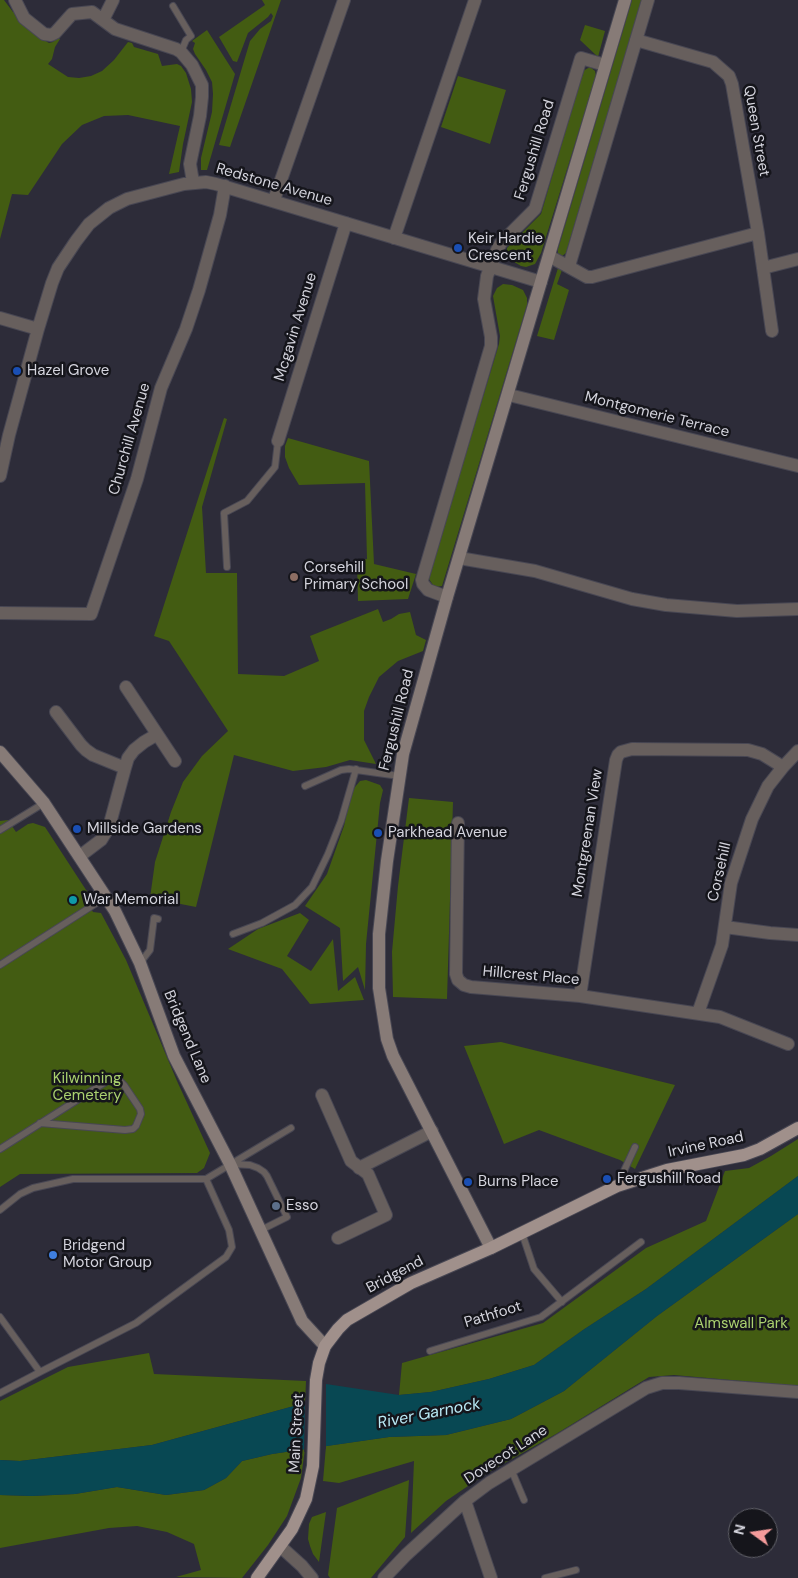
<!DOCTYPE html>
<html>
<head>
<meta charset="utf-8">
<style>
  body { margin:0 }
  #map { position:relative; width:798px; height:1578px; overflow:hidden; background:#2d2c39; font-family:"DM Sans",sans-serif }
  canvas { display:block }
  .north { position:absolute; left:728px; top:1508px; width:50px; height:50px; box-sizing:border-box; background:#15151b; border:1px solid #616169; border-radius:50%; rotate:284deg; font-size:14px; font-weight:700; line-height:20px; text-align:center; color:#d4d4dd }
  .north::after { content:''; display:block; margin:auto; width:18px; height:22px; background:#f59b9b; clip-path:polygon(50% 0,100% 100%,50% 72%,0 100%) }
</style>
</head>
<body>
<div id="map">
<canvas width="798" height="1578"></canvas>
<div class="north">N</div>
</div>
<script>
const ctx = document.querySelector('canvas').getContext('2d');
ctx.lineJoin = 'round';
function fill(path, color) { ctx.fillStyle = color; ctx.fill(path, 'evenodd'); }
const toPath = rows => new Path2D(rows.map(r => 'M' + r).join(''));
function trace(path, color, width, dash) { ctx.strokeStyle = color; ctx.lineWidth = width; ctx.lineCap = dash ? 'butt' : 'round'; ctx.setLineDash(dash || []); ctx.stroke(path); }
function drawText(font, color, halo, rows, align = 'center') {
  ctx.font = font + ' "DM Sans",sans-serif'; ctx.lineWidth = 5; ctx.setLineDash([]); ctx.textBaseline = 'middle'; ctx.strokeStyle = halo; ctx.fillStyle = color; for (const [text, x, y, turn = 0] of rows) {
    ctx.save(); ctx.translate(x, y); ctx.rotate((+turn || 0) * Math.PI / 180); ctx.textAlign = isNaN(turn) ? turn : align; if (halo) ctx.strokeText(text, 0, 0); ctx.fillText(text, 0, 0); ctx.restore();
  }
}
const green = toPath([
  [0,0,4,0,13,12,18,12,39,37,49,43,53,42,57,37,60,39,55,47,52,59,48,64,68,77,79,78,91,76,102,71,114,60,128,42,132,43,134,47,158,54,162,66,177,64,181,66,186,73,191,89,192,102,183,144,179,172,169,174,180,126,128,115,104,116,82,125,62,144,28,195,12,194,0,239],
  [262,0,281,0,230,147,219,145,250,41,260,29,271,21,273,16,271,13,268,17,248,33,237,62,233,61,219,37,265,5],
  [632,0,642,0,566,253,562,256,558,253,558,249],
  [585,25,605,31,598,57,580,40],
  [207,30,235,74,207,170,201,170,201,158,212,112,213,94,212,82,206,70,195,54,193,49,195,43,192,41],
  [590,67,595,71,596,76,541,253,535,264,526,267,521,266,511,260,507,253,507,248,541,214,583,71],
  [458,76,506,90,490,144,441,127],
  [558,268,562,270,557,284,569,290,554,340,537,336],
  [503,284,512,285,523,290,527,298,527,305,442,586,436,587,433,585,429,579,430,571,499,344,500,336,493,296,497,288],
  [224,418,227,419,202,507,206,573,237,573,238,674,284,676,319,661,310,636,378,609,383,622,391,619,399,614,410,612,416,635,426,640,423,651,398,661,379,677,369,697,364,711,364,740,376,764,350,760,326,767,293,771,234,755,196,907,150,898,155,862,171,812,183,782,202,756,228,731,169,641,154,636],
  [288,438,369,461,374,564,416,574,408,599,358,601,357,561,367,559,365,483,299,485,289,468,285,457,285,446],
  [366,780,380,785,383,790,380,803,366,944,365,990,358,967,343,981,340,928,305,906,327,874,344,826,350,797,355,787,360,781],
  [409,798,453,802,447,999,393,997,392,952,398,886],
  [8,820,16,832,28,824,33,823,45,827,90,896,91,900,88,904,93,912,101,913,126,960,177,1081,210,1153,204,1168,197,1173,20,1174,0,1187,0,821],
  [300,913,309,920,287,956,311,971,333,939,338,991,355,977,364,1000,310,1004,282,969,228,949,258,929],
  [501,1042,675,1085,635,1169,620,1160,539,1130,504,1144,464,1046],
  [798,1139,798,1176,646,1289,583,1330,534,1365,489,1379,431,1392,399,1395,402,1363,543,1323,646,1248,706,1221,725,1171,749,1168,771,1156],
  [798,1214,798,1386,674,1375,649,1377,556,1434,487,1473,446,1501,411,1533,414,1461,339,1483,323,1481,326,1446,389,1437,446,1435,511,1419,564,1391,657,1316],
  [149,1353,154,1374,306,1381,305,1403,152,1445,20,1461,0,1460,0,1401,68,1367],
  [305,1449,301,1478,287,1516,268,1545,242,1578,176,1577,201,1570,194,1544,167,1532,137,1526,109,1528,0,1548,0,1495,32,1496,75,1494,117,1487,166,1495,204,1490,226,1478,242,1461,272,1454],
  [409,1480,405,1537,371,1578,330,1578,328,1575,337,1508],
  [326,1512,319,1562,313,1554,310,1546,308,1539,309,1524,312,1517]
]);
const water = toPath([
  [798,1176,798,1214,657,1316,564,1391,511,1419,446,1435,389,1437,272,1454,242,1461,226,1478,204,1490,166,1495,117,1487,75,1494,32,1496,0,1495,0,1460,20,1461,152,1445,305,1403,326,1384,399,1395,431,1392,489,1379,534,1365,583,1330,646,1289]
]);
const pier = toPath([
  [322,1383,326,1384,326,1449,304,1452,305,1399]
]);
const service = toPath([
  [173,6,191,36,186,40,181,52],
  [227,567,224,513,247,501,275,467,278,441],
  [305,786,341,770,349,769,399,776],
  [0,830,44,803],
  [233,934,262,923,295,905,312,887,328,854,341,821,356,769],
  [140,963,150,950,154,918,158,919],
  [0,965,106,897],
  [0,1149,107,1081,112,1079,120,1081,124,1085,140,1109,141,1114,136,1126,133,1129,125,1130,40,1123],
  [232,1164,250,1165,258,1168,264,1172,267,1176,287,1217,261,1230],
  [618,1184,635,1147],
  [0,1210,20,1194,33,1188,73,1179,206,1179,291,1128],
  [522,1233,534,1269,562,1302],
  [0,1317,40,1372,136,1323,226,1257,232,1247,229,1230,206,1179],
  [430,1351,541,1317,641,1242],
  [0,1393,40,1372],
  [511,1469,524,1500],
  [545,1578,576,1570]
]);
const minor = toPath([
  [15,0,24,18,44,34,51,35,55,33,72,14,92,12,115,29,176,49,181,52,192,65,202,85,202,97,200,116,190,164,193,182],
  [103,20,113,0],
  [636,40,713,62,729,76,732,84,758,233,772,331],
  [274,200,344,0],
  [394,238,475,0],
  [549,256,587,277,592,277,758,233],
  [569,266,648,0],
  [763,268,798,259],
  [0,318,38,329],
  [509,395,798,466],
  [278,441,346,223],
  [0,476,9,435,38,329,52,283,58,268,76,241,89,224,109,208,127,199,184,184,206,182,216,184,541,282],
  [459,558,535,571,632,599,666,605,737,611,798,609],
  [447,597,428,590,423,584,422,580,491,346,491,337,484,299,487,276,497,250,501,243,535,209,581,58,605,65],
  [0,613,91,614,137,479,161,388,186,329,199,290,220,215,225,186],
  [126,687,175,761],
  [56,712,81,745,86,750,93,755,125,768],
  [458,823,456,974,458,980,464,985,471,987,580,996,720,1017,788,1044],
  [80,856,101,840,109,827,125,768,128,758,134,750,144,742,156,735],
  [725,927,770,933,798,935],
  [580,996,616,760,618,755,621,752,632,749,748,750,762,754,783,767],
  [698,1013,722,945,731,883,752,819,768,786,783,767,798,751],
  [322,1095,351,1161,368,1174,386,1215,338,1238],
  [359,1168,432,1131],
  [465,1501,491,1578],
  [281,1547,302,1566,312,1578],
  [384,1578,406,1555,465,1501,489,1483,646,1388,662,1383,679,1383,798,1392]
]);
const secondary = toPath([
  [0,752,44,803,115,911,140,963,174,1056,230,1164,302,1321,325,1346],
  [491,1248,393,1056,387,1039,379,988,379,934,387,861,403,754,447,597,625,0]
]);
const primary = toPath([
  [257,1578,292,1529,306,1499,313,1466,316,1380,319,1363,325,1346,338,1329,347,1320,411,1283,491,1248,617,1186,667,1170,744,1155,760,1149,798,1128]
]);
const markers = [
  [458,248,5,"#1a4fb4"],
  [17,371,5,"#1a4fb4"],
  [294,577,5,"#8d6e63"],
  [77,829,5,"#1a4fb4"],
  [378,833,5,"#1a4fb4"],
  [73,900,5,"#0f9aa8"],
  [607,1179,5,"#1a4fb4"],
  [468,1182,5,"#1a4fb4"],
  [276,1206,5,"#5c6f8a"],
  [53,1255,5,"#3f7fe0"]
];
const streetNames = [
  ["Queen Street",756,131,80],
  ["Fergushill Road",535,150,-73],
  ["Redstone Avenue",274,185,16],
  ["Mcgavin Avenue",296,327,-73],
  ["Montgomerie Terrace",657,415,14],
  ["Churchill Avenue",130,439,-74],
  ["Fergushill Road",397,720,-76],
  ["Montgreenan View",588,833,-81],
  ["Corsehill",720,872,-77],
  ["Hillcrest Place",531,976,5],
  ["Bridgend Lane",187,1037,67],
  ["Irvine Road",706,1145,-12],
  ["Bridgend",395,1275,-28],
  ["Pathfoot",493,1315,-17],
  ["Main Street",297,1433,-87],
  ["Dovecot Lane",506,1455,-33]
];
const poiNames = [
  ["Keir Hardie",468,239],
  ["Crescent",468,256],
  ["Hazel Grove",27,371],
  ["Corsehill",304,568],
  ["Primary School",304,585],
  ["Millside Gardens",87,829],
  ["Parkhead Avenue",388,833],
  ["War Memorial",83,900],
  ["Fergushill Road",617,1179],
  ["Burns Place",478,1182],
  ["Esso",286,1206],
  ["Bridgend",63,1246],
  ["Motor Group",63,1263]
];
const parkNames = [
  ["Kilwinning",87,1079],
  ["Cemetery",87,1096],
  ["Almswall Park",741,1324]
];
const waterNames = [
  ["River Garnock",429,1414,-11]
];
fill(green, '#435c12');
fill(water, '#084853');
fill(pier, '#2d2c39');
trace(service, '#484753', 8);
trace(minor, '#484753', 14);
trace(secondary, '#484753', 14);
trace(primary, '#484753', 14);
trace(service, '#675f5d', 6);
trace(minor, '#675f5d', 12);
trace(secondary, '#877b77', 12);
trace(primary, '#a0908b', 12);
for (const [x, y, r, color] of markers) { const dot = new Path2D(); dot.arc(x, y, r, 0, 2 * Math.PI); ctx.fillStyle = color; ctx.fill(dot); trace(dot, '#15151b', 2); }
drawText('15px', '#d4d4dd', '#15151b', streetNames);
drawText('15px', '#d4d4dd', '#15151b', poiNames, 'left');
drawText('15px', '#aad16f', '#15151b', parkNames);
drawText('italic 16px', '#baebf7', '#15151b', waterNames);
</script>
</body>
</html>
